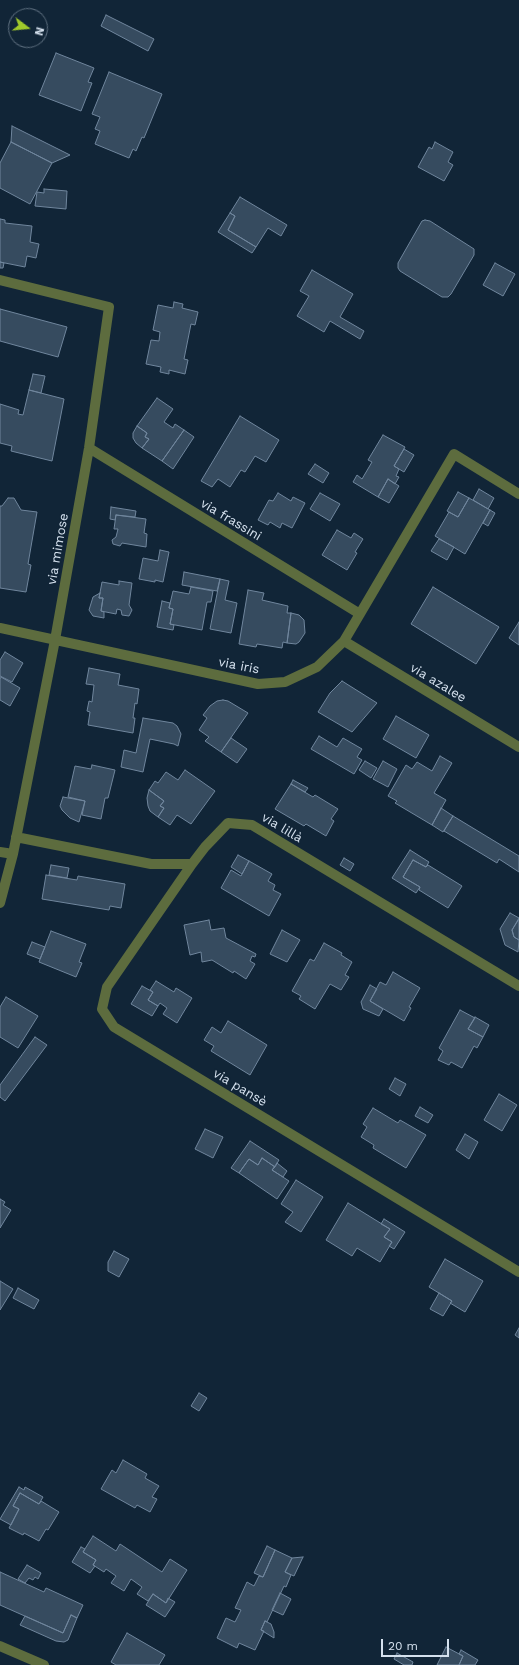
<!DOCTYPE html>
<html>
<head>
<meta charset="utf-8">
<style>
  body { margin:0 }
  #map { position:relative; width:519px; height:1665px; overflow:hidden; background:#112537; font-family:"Work Sans",sans-serif }
  canvas { display:block }
  .north { position:absolute; left:8px; top:8px; width:40px; height:40px; box-sizing:border-box; background:#112537; border:1px solid #5f7080; border-radius:50%; rotate:106deg; font-size:11px; font-weight:700; line-height:16px; text-align:center; color:#d5e1ee }
  .north::after { content:''; display:block; margin:auto; width:14px; height:18px; background:#a0c92b; clip-path:polygon(50% 0,100% 100%,50% 72%,0 100%) }
  .scale { position:absolute; left:381px; top:1639px; width:68px; height:18px; box-sizing:border-box; border:2px solid #d5e1ee; border-top:0; padding-left:5px; font-size:12px; line-height:14px; white-space:nowrap; color:#d5e1ee; -webkit-text-stroke:3px #112537; paint-order:stroke }
</style>
</head>
<body>
<div id="map">
<canvas width="519" height="1665"></canvas>
<div class="north">N</div>
<div class="scale">20 m</div>
</div>
<script>
const ctx = document.querySelector('canvas').getContext('2d');
ctx.lineJoin = 'round';
function fill(path, color) { ctx.fillStyle = color; ctx.fill(path, 'evenodd'); }
const toPath = rows => new Path2D(rows.map(r => 'M' + r).join(''));
function trace(path, color, width, dash) { ctx.strokeStyle = color; ctx.lineWidth = width; ctx.lineCap = dash ? 'butt' : 'round'; ctx.setLineDash(dash || []); ctx.stroke(path); }
function drawText(font, color, halo, rows, align = 'center') {
  ctx.font = font + ' "Work Sans",sans-serif'; ctx.lineWidth = 3; ctx.setLineDash([]); ctx.textBaseline = 'middle'; ctx.strokeStyle = halo; ctx.fillStyle = color; for (const [text, x, y, turn = 0] of rows) {
    ctx.save(); ctx.translate(x, y); ctx.rotate((+turn || 0) * Math.PI / 180); ctx.textAlign = isNaN(turn) ? turn : align; if (halo) ctx.strokeText(text, 0, 0); ctx.fillText(text, 0, 0); ctx.restore();
  }
}
const building = toPath([
  [106,15,154,39,148,51,101,26,106,15],
  [56,53,94,68,88,82,92,83,81,111,39,95,56,53],
  [109,72,162,94,144,138,142,137,136,151,133,149,129,158,95,144,100,131,95,129,100,117,92,114,109,72],
  [12,126,70,155,52,163,11,142,12,126],
  [11,142,52,163,30,204,0,188,0,163,11,142],
  [435,142,453,152,448,162,453,165,444,181,418,167,429,147,432,149,435,142],
  [44,189,67,191,66,209,35,206,37,192,44,193,44,189],
  [240,197,287,225,281,236,268,228,256,247,228,230,235,216,230,213,240,197],
  [230,213,235,216,228,230,256,247,252,253,218,232,230,213],
  [0,219,5,220,5,223,32,226,30,242,39,244,36,258,27,256,25,267,0,262,0,219],
  [425,220,430,221,474,249,474,255,451,294,448,297,442,297,400,271,398,268,398,263,422,221,425,220],
  [0,262,4,263,3,268,0,268,0,262],
  [495,263,515,274,503,296,483,285,495,263],
  [312,270,353,294,340,317,364,331,360,339,330,321,324,332,297,316,309,296,300,291,312,270],
  [174,302,183,304,182,308,198,312,195,325,191,324,184,359,188,360,185,374,169,370,169,374,160,372,161,367,146,364,151,340,159,341,160,332,153,330,158,305,173,308,174,302],
  [0,309,67,327,58,357,0,341,0,309],
  [33,374,45,376,41,393,29,390,33,374],
  [29,390,64,399,52,461,11,451,12,446,0,443,0,404,19,410,18,414,23,415,29,390],
  [157,398,173,409,164,422,173,428,175,424,184,430,162,461,142,448,149,439,145,437,147,433,137,426,157,398],
  [240,416,279,440,266,462,255,456,245,472,241,470,230,487,218,479,212,487,201,481,240,416],
  [137,426,147,433,145,437,149,439,142,448,136,443,133,438,133,433,137,426],
  [184,430,194,437,173,469,162,461,184,430],
  [383,435,405,447,394,466,399,469,396,476,399,477,395,484,388,479,378,497,353,482,357,475,362,479,372,462,368,460,383,435],
  [404,449,414,455,404,472,394,466,404,449],
  [315,464,329,473,323,483,308,474,315,464],
  [388,479,399,486,389,503,378,497,388,479],
  [479,489,494,498,488,509,473,500,479,489],
  [458,492,469,498,458,517,447,511,458,492],
  [278,493,291,501,293,497,305,503,292,528,282,523,280,528,270,522,268,525,258,520,269,500,273,501,278,493],
  [320,493,340,504,330,521,310,509,320,493],
  [8,498,14,498,21,510,37,512,28,564,31,565,26,592,0,588,0,506,2,506,8,498],
  [469,498,490,510,465,554,435,536,449,512,458,517,469,498],
  [111,507,136,511,135,517,116,515,115,520,110,519,111,507],
  [490,510,495,513,488,526,483,523,490,510],
  [116,515,146,519,144,533,147,534,146,547,122,543,120,546,113,544,112,540,116,537,118,529,114,529,116,515],
  [337,530,351,538,354,533,363,539,355,552,357,553,347,570,322,555,337,530],
  [439,539,454,547,447,560,431,551,439,539],
  [160,550,169,552,163,582,155,580,155,582,139,579,143,558,158,561,160,550],
  [184,572,220,579,217,591,182,585,184,572],
  [220,579,229,581,225,600,237,603,231,633,210,629,220,579],
  [119,581,132,583,129,605,132,610,129,616,122,615,121,610,117,609,116,614,101,611,103,598,99,598,102,582,119,585,119,581],
  [191,587,213,591,211,602,207,602,202,630,170,624,173,609,169,608,173,591,189,594,191,587],
  [433,587,499,627,476,664,411,624,433,587],
  [248,590,264,593,262,600,288,606,287,613,291,613,287,643,283,642,282,648,257,644,256,647,239,644,248,590],
  [100,593,99,598,103,598,101,611,104,612,104,618,93,616,89,610,93,597,100,593],
  [162,601,170,603,169,608,173,609,170,624,174,625,173,630,157,627,162,601],
  [291,613,299,615,304,620,305,633,299,642,296,644,287,643,291,613],
  [519,622,519,645,509,638,519,622],
  [5,652,23,663,12,682,0,676,0,660,5,652],
  [89,668,120,674,118,685,139,689,137,704,135,703,133,718,135,718,133,733,88,725,90,712,87,711,89,701,92,702,94,685,86,684,89,668],
  [1,677,20,688,10,706,0,700,0,679,1,677],
  [342,681,377,703,352,732,318,712,330,693,342,681],
  [223,700,228,701,248,713,221,752,205,741,209,737,199,730,207,718,203,715,210,706,217,701,223,700],
  [396,716,429,735,416,758,383,739,396,716],
  [143,718,173,723,177,726,181,734,178,746,174,744,150,739,143,772,121,767,124,750,136,753,143,718],
  [319,736,337,747,343,738,362,749,357,757,362,760,354,774,311,749,319,736],
  [231,738,247,749,237,763,221,752,231,738],
  [440,756,452,763,434,793,446,800,432,825,395,803,397,801,388,796,406,765,412,769,417,762,432,771,440,756],
  [365,761,377,768,371,778,359,770,365,761],
  [383,761,397,769,388,787,373,779,383,761],
  [92,765,115,770,108,798,105,798,101,819,82,815,85,801,68,797,75,766,91,769,92,765],
  [185,770,215,791,191,824,177,815,170,825,158,817,164,808,160,806,164,801,149,790,155,781,158,783,166,772,178,780,185,770],
  [293,780,308,788,305,792,291,784,293,780],
  [291,784,313,797,315,795,338,809,331,819,334,821,326,836,306,824,304,826,275,809,291,784],
  [149,790,164,801,160,806,164,808,158,817,150,811,148,806,147,798,149,790],
  [63,797,85,801,79,822,70,818,62,810,60,806,63,797],
  [441,808,453,816,443,832,432,825,441,808],
  [453,816,519,856,519,872,499,859,497,863,444,831,453,816],
  [410,850,429,862,426,867,413,860,403,877,420,887,416,893,392,878,410,850],
  [238,855,249,861,242,874,231,867,238,855],
  [344,858,354,864,350,871,340,865,344,858],
  [413,860,426,867,428,865,462,886,448,908,419,890,420,887,403,877,413,860],
  [249,861,272,874,268,881,275,885,273,890,281,894,269,916,221,888,231,870,241,876,249,861],
  [51,865,69,868,67,878,49,875,51,865],
  [46,875,77,880,78,876,125,884,121,908,110,906,109,910,42,899,46,875],
  [510,913,519,918,512,930,514,937,519,940,518,952,505,945,500,929,510,913],
  [519,919,519,940,514,937,512,930,519,919],
  [209,920,211,930,224,928,226,938,256,954,255,957,252,956,250,961,255,964,246,979,234,971,233,973,212,960,202,962,201,952,190,955,184,925,209,920],
  [282,930,300,940,287,962,270,954,282,930],
  [51,931,86,944,79,962,82,963,76,977,39,962,51,931],
  [32,942,45,947,40,959,27,954,32,942],
  [324,943,342,953,341,955,352,962,345,975,349,977,341,990,330,984,315,1009,299,999,301,996,292,991,310,959,314,961,324,943],
  [393,972,420,988,409,1007,411,1008,404,1021,370,1001,380,982,386,985,393,972],
  [156,981,174,992,176,988,192,998,177,1023,163,1014,167,1008,160,1003,158,1006,148,1000,153,992,150,990,156,981],
  [370,985,377,989,370,1001,383,1009,379,1016,363,1009,361,1002,370,985],
  [142,986,153,992,148,1000,158,1006,152,1016,131,1004,142,986],
  [6,997,38,1016,18,1048,0,1037,0,1007,6,997],
  [460,1010,475,1018,468,1029,483,1037,477,1048,474,1046,462,1068,451,1062,449,1065,438,1060,443,1051,439,1048,460,1010],
  [475,1017,489,1025,483,1037,468,1029,475,1017],
  [228,1021,267,1045,250,1075,211,1051,214,1046,204,1040,212,1027,221,1033,228,1021],
  [35,1037,47,1045,5,1101,0,1097,0,1085,35,1037],
  [395,1078,406,1084,400,1096,389,1089,395,1078],
  [499,1094,517,1105,502,1131,484,1120,499,1094],
  [420,1107,433,1115,428,1123,415,1116,420,1107],
  [373,1108,398,1123,400,1120,426,1135,406,1168,373,1148,374,1145,361,1137,367,1127,363,1124,373,1108],
  [205,1129,223,1137,213,1158,195,1149,205,1129],
  [465,1134,478,1142,469,1159,456,1150,465,1134],
  [250,1141,279,1160,275,1167,262,1158,258,1165,249,1159,239,1173,231,1168,250,1141],
  [262,1158,275,1167,272,1170,289,1181,277,1199,239,1173,249,1159,258,1165,262,1158],
  [277,1163,287,1171,283,1177,272,1170,277,1163],
  [296,1180,323,1197,301,1232,285,1222,293,1212,281,1204,296,1180],
  [0,1199,5,1202,3,1205,11,1210,0,1228,0,1199],
  [348,1203,390,1229,384,1237,392,1242,380,1262,357,1248,352,1256,326,1240,348,1203],
  [384,1219,405,1232,394,1249,389,1246,392,1242,384,1237,390,1229,381,1224,384,1219],
  [114,1251,129,1259,119,1277,108,1271,108,1262,114,1251],
  [445,1259,483,1281,465,1312,450,1303,452,1301,429,1287,445,1259],
  [0,1281,13,1289,0,1310,0,1281],
  [18,1288,39,1300,34,1309,13,1298,18,1288],
  [439,1293,452,1301,443,1316,430,1309,439,1293],
  [519,1328,519,1338,515,1335,519,1328],
  [199,1393,207,1398,199,1411,191,1406,199,1393],
  [123,1460,147,1474,145,1478,159,1486,152,1497,157,1499,150,1512,137,1505,135,1508,101,1489,112,1470,116,1473,123,1460],
  [19,1487,24,1490,25,1487,43,1497,39,1504,20,1493,13,1506,19,1509,11,1525,0,1519,19,1487],
  [20,1493,39,1504,41,1501,59,1512,48,1530,46,1529,39,1541,24,1533,23,1535,9,1528,19,1509,13,1506,20,1493],
  [93,1536,116,1551,120,1544,162,1572,170,1559,187,1570,166,1603,153,1594,148,1601,137,1594,142,1587,131,1579,124,1591,111,1583,116,1576,106,1569,104,1572,93,1565,96,1560,83,1552,93,1536],
  [267,1546,275,1550,263,1577,254,1573,267,1546],
  [81,1547,85,1549,83,1552,96,1560,93,1565,95,1566,90,1573,72,1562,81,1547],
  [275,1550,292,1558,285,1572,291,1575,286,1587,284,1586,267,1622,265,1621,261,1630,264,1631,255,1650,239,1643,237,1648,217,1638,226,1618,235,1622,241,1610,235,1608,247,1582,254,1586,259,1576,263,1577,275,1550],
  [303,1557,294,1576,285,1572,292,1558,303,1557],
  [27,1565,41,1573,38,1579,35,1577,33,1580,29,1578,25,1583,18,1579,27,1565],
  [0,1572,44,1592,46,1588,83,1605,77,1618,71,1615,63,1633,0,1605,0,1572],
  [280,1593,291,1599,283,1615,272,1610,280,1593],
  [153,1594,166,1603,168,1598,175,1602,165,1617,146,1605,153,1594],
  [71,1615,77,1618,68,1640,64,1642,56,1641,20,1625,25,1616,63,1633,71,1615],
  [265,1621,271,1624,274,1632,274,1638,261,1630,265,1621],
  [127,1633,165,1655,159,1665,116,1665,111,1662,127,1633],
  [446,1647,463,1656,459,1665,437,1665,446,1647],
  [461,1650,478,1660,475,1665,459,1665,463,1656,459,1654,461,1650],
  [397,1653,413,1662,412,1665,404,1665,394,1659,397,1653]
]);
const minor = toPath([
  [0,280,109,307,89,448,55,640,13,854,0,903],
  [89,448,360,614],
  [0,628,258,684,285,682,317,667,344,641,454,454,519,494],
  [344,641,519,747],
  [16,837,151,864,192,864,205,847,228,823,252,825,519,986],
  [0,852,13,854],
  [192,864,107,987,102,1009,114,1027,519,1272],
  [0,1646,44,1665]
]);
const streetNames = [
  ["via frassini",231,520,31],
  ["via mimose",58,549,-80],
  ["via iris",239,666,11],
  ["via azalee",438,683,31],
  ["via lillà",282,828,31],
  ["via pansè",240,1088,31]
];
fill(building, '#364b5f');
trace(building, '#70869d', 1);
trace(minor, '#5d6c3e', 10);
drawText('13px', '#d5e1ee', '#112537', streetNames);
</script>
</body>
</html>
